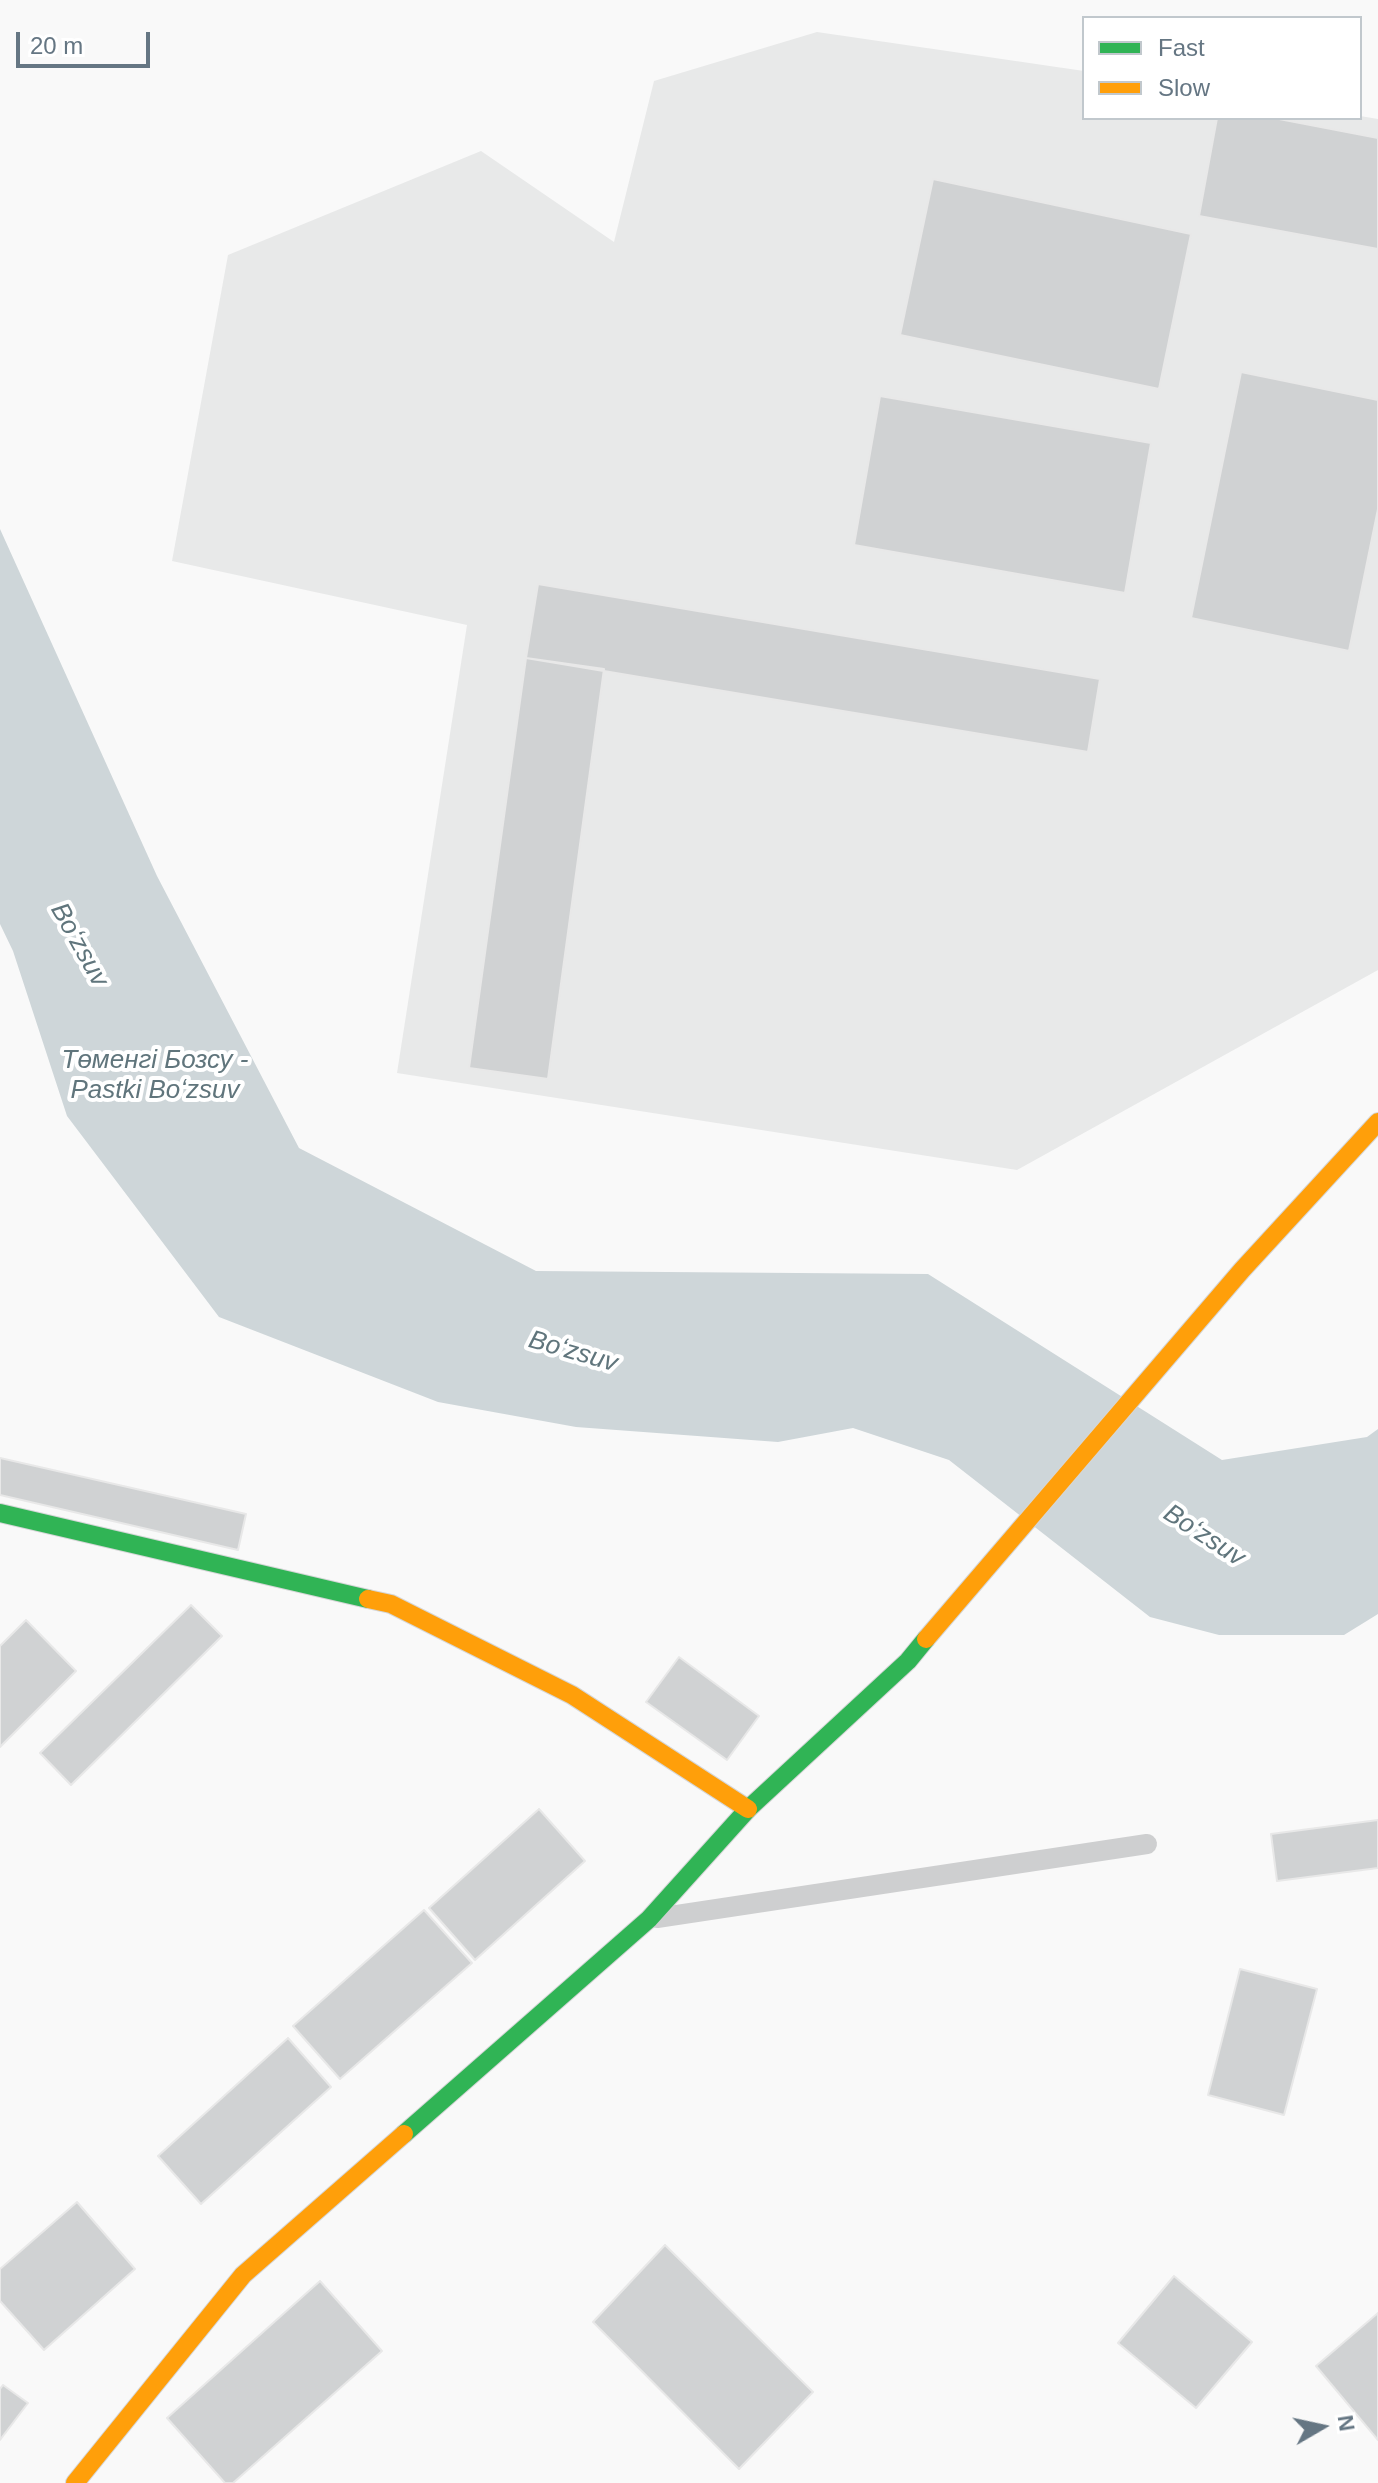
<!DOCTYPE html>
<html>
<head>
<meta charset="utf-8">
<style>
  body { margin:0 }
  #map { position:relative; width:1378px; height:2483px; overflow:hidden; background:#f9f9f9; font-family:Helvetica,sans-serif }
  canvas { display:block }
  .legend { position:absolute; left:1082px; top:16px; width:280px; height:104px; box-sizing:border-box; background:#fff; border:2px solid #c1c8cd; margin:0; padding:10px 14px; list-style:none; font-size:24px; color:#657683 }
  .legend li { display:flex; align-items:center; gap:16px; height:40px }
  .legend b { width:40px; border:2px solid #c1c8cd }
  .north { position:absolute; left:1282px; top:2387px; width:80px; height:80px; -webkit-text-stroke:6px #fff; paint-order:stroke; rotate:81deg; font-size:22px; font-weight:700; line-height:32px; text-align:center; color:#657683 }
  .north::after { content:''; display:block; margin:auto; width:28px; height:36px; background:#657683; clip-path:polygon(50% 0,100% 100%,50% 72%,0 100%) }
  .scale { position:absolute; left:16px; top:32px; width:134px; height:36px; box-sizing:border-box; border:4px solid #657683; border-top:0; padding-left:10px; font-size:24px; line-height:28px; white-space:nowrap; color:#657683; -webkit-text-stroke:6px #fff; paint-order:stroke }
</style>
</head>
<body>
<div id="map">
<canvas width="1378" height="2483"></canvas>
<ul class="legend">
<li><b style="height:10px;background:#30b455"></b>Fast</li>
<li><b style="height:10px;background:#ff9f0a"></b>Slow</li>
</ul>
<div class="north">N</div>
<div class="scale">20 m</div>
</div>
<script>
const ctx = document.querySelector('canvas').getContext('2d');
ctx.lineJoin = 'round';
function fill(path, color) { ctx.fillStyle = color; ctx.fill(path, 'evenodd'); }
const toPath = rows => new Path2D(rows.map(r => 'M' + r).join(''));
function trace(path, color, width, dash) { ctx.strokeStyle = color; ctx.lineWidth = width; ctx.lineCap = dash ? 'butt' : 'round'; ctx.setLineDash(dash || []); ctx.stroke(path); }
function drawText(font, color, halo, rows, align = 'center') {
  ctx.font = font + ' Helvetica,sans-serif'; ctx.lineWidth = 8; ctx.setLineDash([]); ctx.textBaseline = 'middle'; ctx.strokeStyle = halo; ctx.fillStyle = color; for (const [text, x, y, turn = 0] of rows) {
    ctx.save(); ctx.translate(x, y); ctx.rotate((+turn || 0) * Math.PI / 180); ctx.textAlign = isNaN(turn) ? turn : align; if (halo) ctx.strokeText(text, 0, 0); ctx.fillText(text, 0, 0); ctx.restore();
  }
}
const built = toPath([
  [817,32,1084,71,1084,118,1360,118,1360,116,1378,119,1378,970,1017,1170,397,1073,467,625,172,561,228,255,481,151,614,242,654,81]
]);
const water = toPath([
  [0,529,157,876,299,1148,536,1271,928,1274,1222,1460,1367,1437,1378,1429,1378,1614,1344,1635,1219,1635,1150,1617,949,1460,853,1428,778,1442,576,1427,438,1402,219,1317,67,1116,13,951,0,924]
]);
const building = toPath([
  [1217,118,1274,118,1378,138,1378,249,1199,216,1217,118],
  [933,179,1191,234,1159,389,900,335,933,179],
  [1241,372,1378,400,1378,509,1349,651,1191,618,1241,372],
  [880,396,1151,443,1125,593,854,545,880,396],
  [538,584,1100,679,1088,752,526,658,538,584],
  [526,658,604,669,548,1079,469,1068,526,658],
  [0,1458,246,1514,238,1550,0,1495,0,1458],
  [191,1605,222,1636,71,1785,40,1753,191,1605],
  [26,1620,76,1671,0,1747,0,1646,26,1620],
  [679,1657,759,1716,727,1760,646,1702,679,1657],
  [539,1809,585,1861,475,1960,429,1908,539,1809],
  [1378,1820,1378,1868,1277,1881,1271,1834,1378,1820],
  [424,1910,472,1963,340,2079,293,2026,424,1910],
  [1240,1969,1317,1989,1284,2115,1208,2095,1240,1969],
  [288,2038,331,2087,201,2204,158,2156,288,2038],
  [77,2202,135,2269,44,2350,0,2301,0,2269,77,2202],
  [665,2245,813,2392,739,2469,593,2322,665,2245],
  [1174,2276,1252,2342,1196,2408,1118,2343,1174,2276],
  [320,2281,382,2351,233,2483,225,2483,167,2418,320,2281],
  [1378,2313,1378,2440,1316,2366,1378,2313],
  [3,2385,28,2403,0,2440,0,2389,3,2385]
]);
const lane = toPath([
  [657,1918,1147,1844]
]);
const fast = toPath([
  [0,1513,368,1599],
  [404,2134,649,1919,748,1809,908,1661,926,1639]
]);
const slow = toPath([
  [368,1599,391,1604,572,1695,748,1809],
  [926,1639,1242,1270,1378,1122],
  [75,2483,243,2275,404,2134]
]);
const waterNames = [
  ["Boʻzsuv",79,945,61],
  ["Төменгі Бозсу -",155,1061],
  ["Pastki Boʻzsuv",155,1091],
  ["Boʻzsuv",573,1352,16],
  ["Boʻzsuv",1204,1536,33]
];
fill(built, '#e8e9e9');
fill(water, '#ced6d9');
fill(building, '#d0d2d3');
trace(building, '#e8e8e8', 2);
trace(fast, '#d5d6d7', 20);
trace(slow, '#d5d6d7', 20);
trace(lane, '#cecfd0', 20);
trace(fast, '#30b455', 18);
trace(slow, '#ff9f0a', 18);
drawText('italic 26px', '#60757c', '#fff', waterNames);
</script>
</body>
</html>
